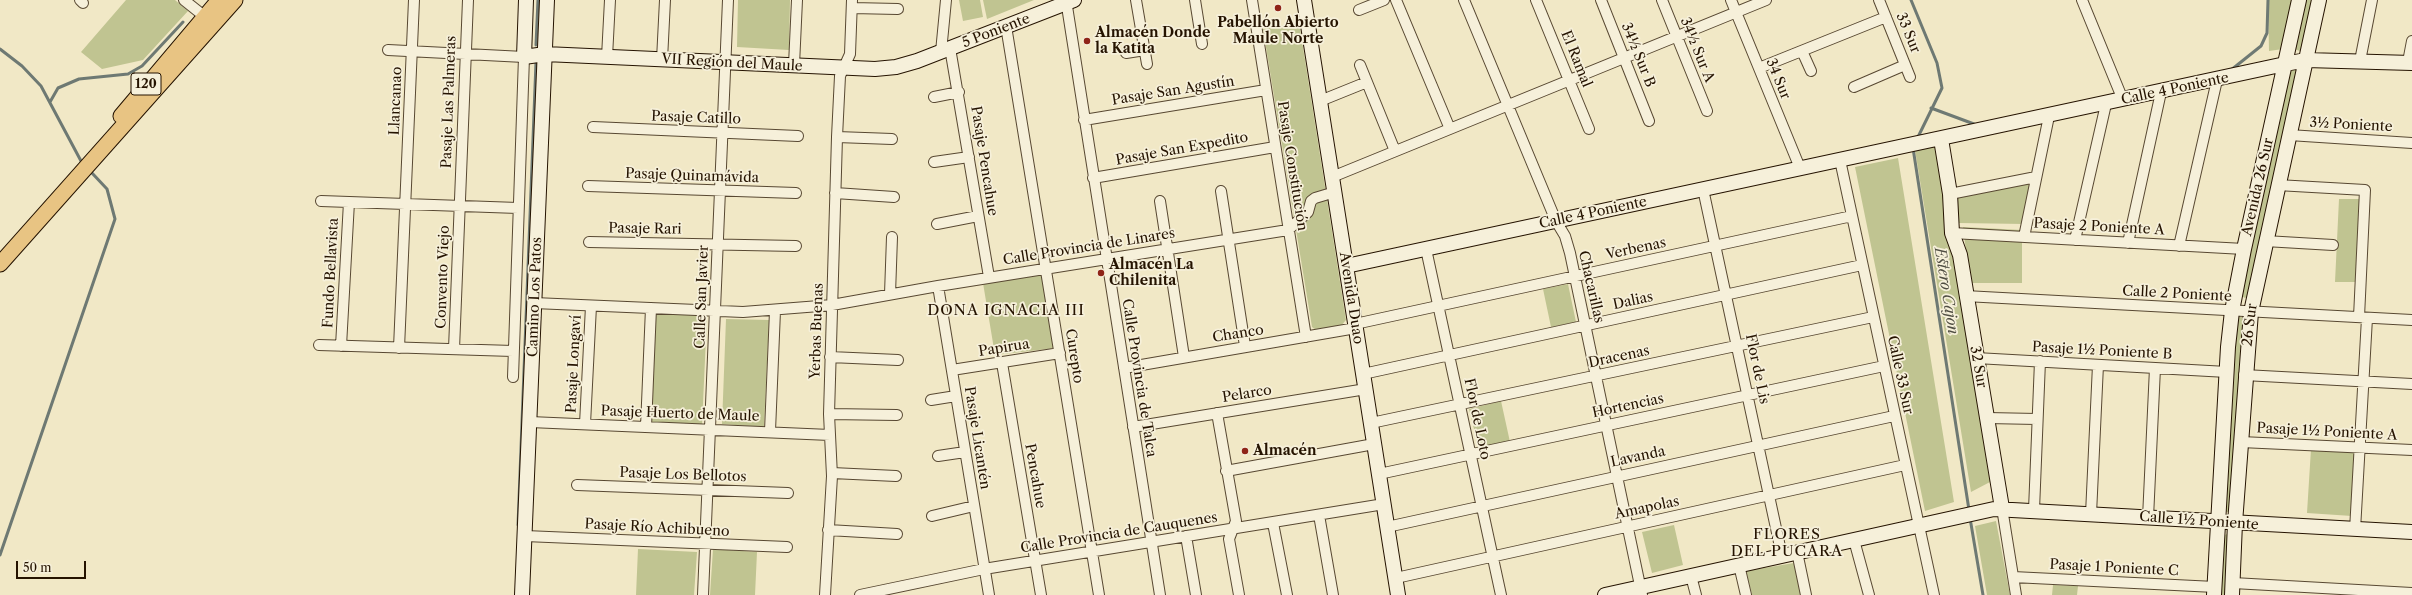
<!DOCTYPE html>
<html>
<head>
<meta charset="utf-8">
<style>
  body { margin:0 }
  #map { position:relative; width:2412px; height:595px; overflow:hidden; background:#f1e8c6; font-family:"Libre Caslon Text",serif }
  canvas { display:block }
  .scale { position:absolute; left:16px; top:561px; width:70px; height:18px; box-sizing:border-box; border:2px solid #251300; border-top:0; padding-left:5px; font-size:12px; line-height:14px; white-space:nowrap; color:#251300; -webkit-text-stroke:3px #f6f0da; paint-order:stroke }
</style>
</head>
<body>
<div id="map">
<canvas width="2412" height="595"></canvas>
<div class="scale">50 m</div>
</div>
<script>
const ctx = document.querySelector('canvas').getContext('2d');
ctx.lineJoin = 'round';
function fill(path, color) { ctx.fillStyle = color; ctx.fill(path, 'evenodd'); }
const toPath = rows => new Path2D(rows.map(r => 'M' + r).join(''));
function trace(path, color, width, dash) { ctx.strokeStyle = color; ctx.lineWidth = width; ctx.lineCap = dash ? 'butt' : 'round'; ctx.setLineDash(dash || []); ctx.stroke(path); }
function drawText(font, color, halo, rows, align = 'center') {
  ctx.font = font + ' "Libre Caslon Text",serif'; ctx.lineWidth = 3.5; ctx.setLineDash([]); ctx.textBaseline = 'middle'; ctx.strokeStyle = halo; ctx.fillStyle = color; for (const [text, x, y, turn = 0] of rows) {
    ctx.save(); ctx.translate(x, y); ctx.rotate((+turn || 0) * Math.PI / 180); ctx.textAlign = isNaN(turn) ? turn : align; if (halo) ctx.strokeText(text, 0, 0); ctx.fillText(text, 0, 0); ctx.restore();
  }
}
const green = toPath([
  [126,0,175,0,188,11,143,60,102,69,81,52],
  [738,0,790,0,789,50,737,47],
  [959,0,980,0,983,17,963,21],
  [983,0,1034,0,987,19],
  [2268,0,2293,0,2283,49,2269,51],
  [2303,0,2316,0,2302,51,2300,51,2294,49],
  [1299,22,1346,320,1340,327,1317,331,1312,327,1263,29],
  [2292,70,2297,70,2249,296,2245,298,2240,295,2289,72],
  [1935,145,1990,482,1971,492,1915,150],
  [1898,158,1954,502,1925,511,1855,167],
  [2032,181,2024,224,1959,223,1955,197],
  [2339,199,2363,199,2360,282,2335,282],
  [1963,227,2022,230,2022,283,1970,283],
  [1044,273,1056,348,995,355,983,283],
  [1568,284,1576,322,1551,327,1543,289],
  [655,313,707,316,702,425,651,424],
  [2237,315,2244,318,2230,512,2227,512,2222,508],
  [726,319,769,320,764,427,722,424],
  [1501,401,1510,442,1479,449,1469,409],
  [2311,449,2356,452,2352,516,2307,513],
  [1996,521,2010,595,1987,595,1975,526],
  [1674,525,1683,565,1652,573,1642,532],
  [2227,534,2230,535,2229,595,2218,595,2223,536],
  [638,549,697,552,694,595,636,595],
  [713,549,757,552,755,595,710,595],
  [1794,563,1801,595,1752,595,1746,571],
  [2053,585,2078,586,2077,595,2052,595]
]);
const stream = toPath([
  [1911,0,1937,63,1942,88,1917,139],
  [536,45,538,0],
  [0,49,22,66,41,86,81,161],
  [2231,70,2261,46,2267,33,2268,0],
  [50,102,58,88,79,79,128,74,142,66,183,22],
  [1931,108,1974,124],
  [1913,148,1969,510],
  [1970,518,1983,595],
  [518,525,536,62],
  [0,555,115,219,107,189,92,173]
]);
const street = toPath([
  [80,0,83,3],
  [184,0,209,20],
  [1066,0,1160,595],
  [1136,0,1147,64],
  [1195,0,1202,44],
  [1252,0,1306,337],
  [1396,0,1450,129],
  [1464,0,1556,221,1565,236,1570,253,1642,595],
  [1536,0,1589,129],
  [1601,0,1649,121],
  [1662,0,1707,111],
  [1731,0,1800,168],
  [1879,0,1910,77],
  [2082,0,2123,100],
  [852,8,898,9],
  [1359,10,1384,0],
  [1006,26,1099,595],
  [950,48,989,277],
  [388,50,524,57,513,377],
  [1802,51,1811,71],
  [941,52,946,0],
  [1126,53,1145,50],
  [607,57,610,0],
  [662,60,665,0],
  [2360,61,2372,0],
  [2408,62,2412,41],
  [794,65,797,0],
  [1360,65,1395,151],
  [1759,68,1886,17],
  [1854,87,1905,65],
  [934,97,959,92],
  [1320,101,1367,82],
  [1084,120,1266,90],
  [593,127,798,136],
  [2289,135,2412,143],
  [837,137,892,139],
  [1840,160,1934,595],
  [934,162,969,157],
  [1332,177,1766,0],
  [1093,178,1275,147],
  [2277,185,2365,190,2359,317],
  [588,186,796,193],
  [1703,189,1782,556],
  [1221,191,1245,346],
  [835,193,894,197],
  [1950,194,2036,177],
  [321,201,518,208],
  [1160,201,1184,357],
  [937,224,978,216],
  [1952,233,2244,249],
  [2024,237,2049,116],
  [2075,240,2106,104],
  [2265,241,2333,245],
  [589,242,796,246],
  [2128,243,2161,92],
  [2179,246,2217,80],
  [1426,249,1501,595],
  [938,286,989,595],
  [890,294,892,237],
  [1965,296,2412,320],
  [534,303,743,312,832,305,938,286,1288,230,1308,212,1311,201,1315,198,1335,192],
  [1355,324,1852,216],
  [319,345,513,351],
  [341,346,349,202],
  [399,348,414,0],
  [454,349,468,0],
  [830,357,898,360],
  [1976,358,2227,372],
  [1002,363,1041,595],
  [1124,368,1356,328],
  [952,370,1060,353],
  [1363,374,1862,265],
  [2244,375,2412,384],
  [931,400,956,396],
  [1217,413,1236,521,1229,539,1239,595],
  [829,414,897,415],
  [1987,418,2037,419],
  [530,422,830,435],
  [1371,423,1873,317],
  [585,424,591,306],
  [646,427,651,308],
  [1133,427,1366,389],
  [770,431,775,311],
  [2241,442,2412,450],
  [938,456,965,452],
  [1226,471,1374,444],
  [832,473,896,476],
  [1379,474,1884,366],
  [577,485,788,493],
  [2002,508,2016,595],
  [2034,510,2040,361],
  [2091,514,2098,365],
  [1319,515,1333,595],
  [932,516,974,506],
  [2148,518,2155,368],
  [1273,523,1287,595],
  [1387,527,1894,416],
  [828,530,897,534],
  [2355,530,2367,318],
  [525,536,787,547],
  [1186,536,1196,595],
  [1854,540,1869,595],
  [1797,552,1806,595],
  [1739,565,1746,595],
  [1691,576,1696,595],
  [2013,577,2215,587],
  [1396,578,1905,465],
  [2233,583,2412,593],
  [703,595,728,0],
  [825,595,832,476,829,414,837,137,840,76,850,54,852,0],
  [860,595,984,569,1384,504]
]);
const secondary = toPath([
  [526,0,524,57,545,54,875,69,896,67,917,61,1074,0],
  [1304,0,1398,595],
  [1941,139,1950,194,1952,233,1960,255,2002,508],
  [1346,266,2285,64,2306,60,2412,63],
  [522,595,547,0],
  [1605,595,1994,509,2412,532],
  [2214,595,2228,347,2232,311,2244,249,2299,0],
  [2232,595,2235,523,2251,312,2319,0]
]);
const primary = toPath([
  [121,116,219,0],
  [0,264,235,0]
]);
const markers = [
  [1278,8,4,"#8f2418"],
  [1087,41,4,"#8f2418"],
  [1101,273,4,"#8f2418"],
  [1245,451,4,"#8f2418"]
];
const shields = [
  [146,84,30]
];
const shieldNames = [
  ["120",146,84]
];
const poiNames = [
  ["Pabellón Abierto",1278,23,"center"],
  ["Maule Norte",1278,39,"center"],
  ["Almacén Donde",1095,33],
  ["la Katita",1095,49],
  ["Almacén La",1109,265],
  ["Chilenita",1109,281],
  ["Almacén",1253,451]
];
const streetNames = [
  ["5 Poniente",996,31,-21],
  ["33 Sur",1908,33,68],
  ["34½ Sur A",1697,50,68],
  ["34½ Sur B",1638,55,68],
  ["El Ramal",1576,59,68],
  ["VII Región del Maule",732,63,3],
  ["34 Sur",1778,79,68],
  ["Calle 4 Poniente",2175,89,-12],
  ["Pasaje San Agustín",1173,91,-9],
  ["Llancanao",396,101,-88],
  ["Pasaje Las Palmeras",449,102,-88],
  ["Pasaje Catillo",696,118,2],
  ["3½ Poniente",2351,125,3],
  ["Pasaje San Expedito",1182,149,-10],
  ["Pasaje Pencahue",984,161,81],
  ["Pasaje Constitución",1292,166,81],
  ["Pasaje Quinamávida",692,176,2],
  ["Avenida 26 Sur",2258,187,-77],
  ["Calle 4 Poniente",1593,213,-12],
  ["Pasaje 2 Poniente A",2099,227,3],
  ["Pasaje Rari",645,229,1],
  ["Calle Provincia de Linares",1089,247,-9],
  ["Verbenas",1636,249,-12],
  ["Fundo Bellavista",331,273,-87],
  ["Convento Viejo",443,277,-88],
  ["Chacarillas",1591,287,77],
  ["Calle 2 Poniente",2177,294,3],
  ["Camino Los Patos",535,297,-88],
  ["Calle San Javier",702,297,-88],
  ["Avenida Duao",1351,298,81],
  ["Dalias",1633,301,-12],
  ["26 Sur",2250,325,-83],
  ["Yerbas Buenas",817,331,-88],
  ["Chanco",1238,334,-9],
  ["Papirua",1004,348,-9],
  ["Pasaje 1½ Poniente B",2102,351,3],
  ["Curepto",1074,356,81],
  ["Dracenas",1619,357,-12],
  ["Pasaje Longaví",574,364,-87],
  ["32 Sur",1978,367,80],
  ["Flor de Lis",1757,369,78],
  ["Calle 33 Sur",1900,375,78],
  ["Calle Provincia de Talca",1139,378,81],
  ["Pelarco",1247,394,-9],
  ["Hortencias",1628,406,-12],
  ["Pasaje Huerto de Maule",680,414,2],
  ["Flor de Loto",1477,419,78],
  ["Pasaje 1½ Poniente A",2327,432,3],
  ["Pasaje Licantén",977,438,81],
  ["Lavanda",1638,457,-12],
  ["Pasaje Los Bellotos",683,475,2],
  ["Pencahue",1035,476,80],
  ["Amapolas",1647,508,-12],
  ["Calle 1½ Poniente",2199,521,4],
  ["Pasaje Río Achibueno",657,528,3],
  ["Calle Provincia de Cauquenes",1119,533,-9],
  ["Pasaje 1 Poniente C",2114,568,3]
];
const waterNames = [
  ["Estero Cajon",1946,291,81]
];
const neighbourhoodNames = [
  ["DONA IGNACIA III",1006,311],
  ["FLORES",1787,535],
  ["DEL PUCARA",1787,552]
];
fill(green, '#c0c491');
trace(stream, '#6e7973', 3);
trace(street, '#584832', 12);
trace(secondary, '#251300', 16);
trace(primary, '#251300', 17);
trace(street, '#f6f0da', 10);
trace(secondary, '#f6f0da', 14);
trace(primary, '#e8c483', 15);
for (const [x, y, r, color] of markers) { const dot = new Path2D(); dot.arc(x, y, r, 0, 2 * Math.PI); ctx.fillStyle = color; ctx.fill(dot); trace(dot, '#f6f0da', 1.5); }
for (const [x, y, w] of shields) { const box = new Path2D(); box.roundRect(x - w / 2, y - 11, w, 22, 3); ctx.fillStyle = '#f6f0da'; ctx.fill(box); trace(box, '#251300', 1); }
drawText('bold 13px', '#251300', null, shieldNames);
drawText('bold 14px', '#251300', '#f6f0da', poiNames, 'left');
drawText('14px', '#251300', '#f6f0da', streetNames);
drawText('italic 15px', '#504e43', '#f6f0da', waterNames);
ctx.letterSpacing = '1px';
drawText('15px', '#251300', '#f6f0da', neighbourhoodNames);
ctx.letterSpacing = '0px';
</script>
</body>
</html>
